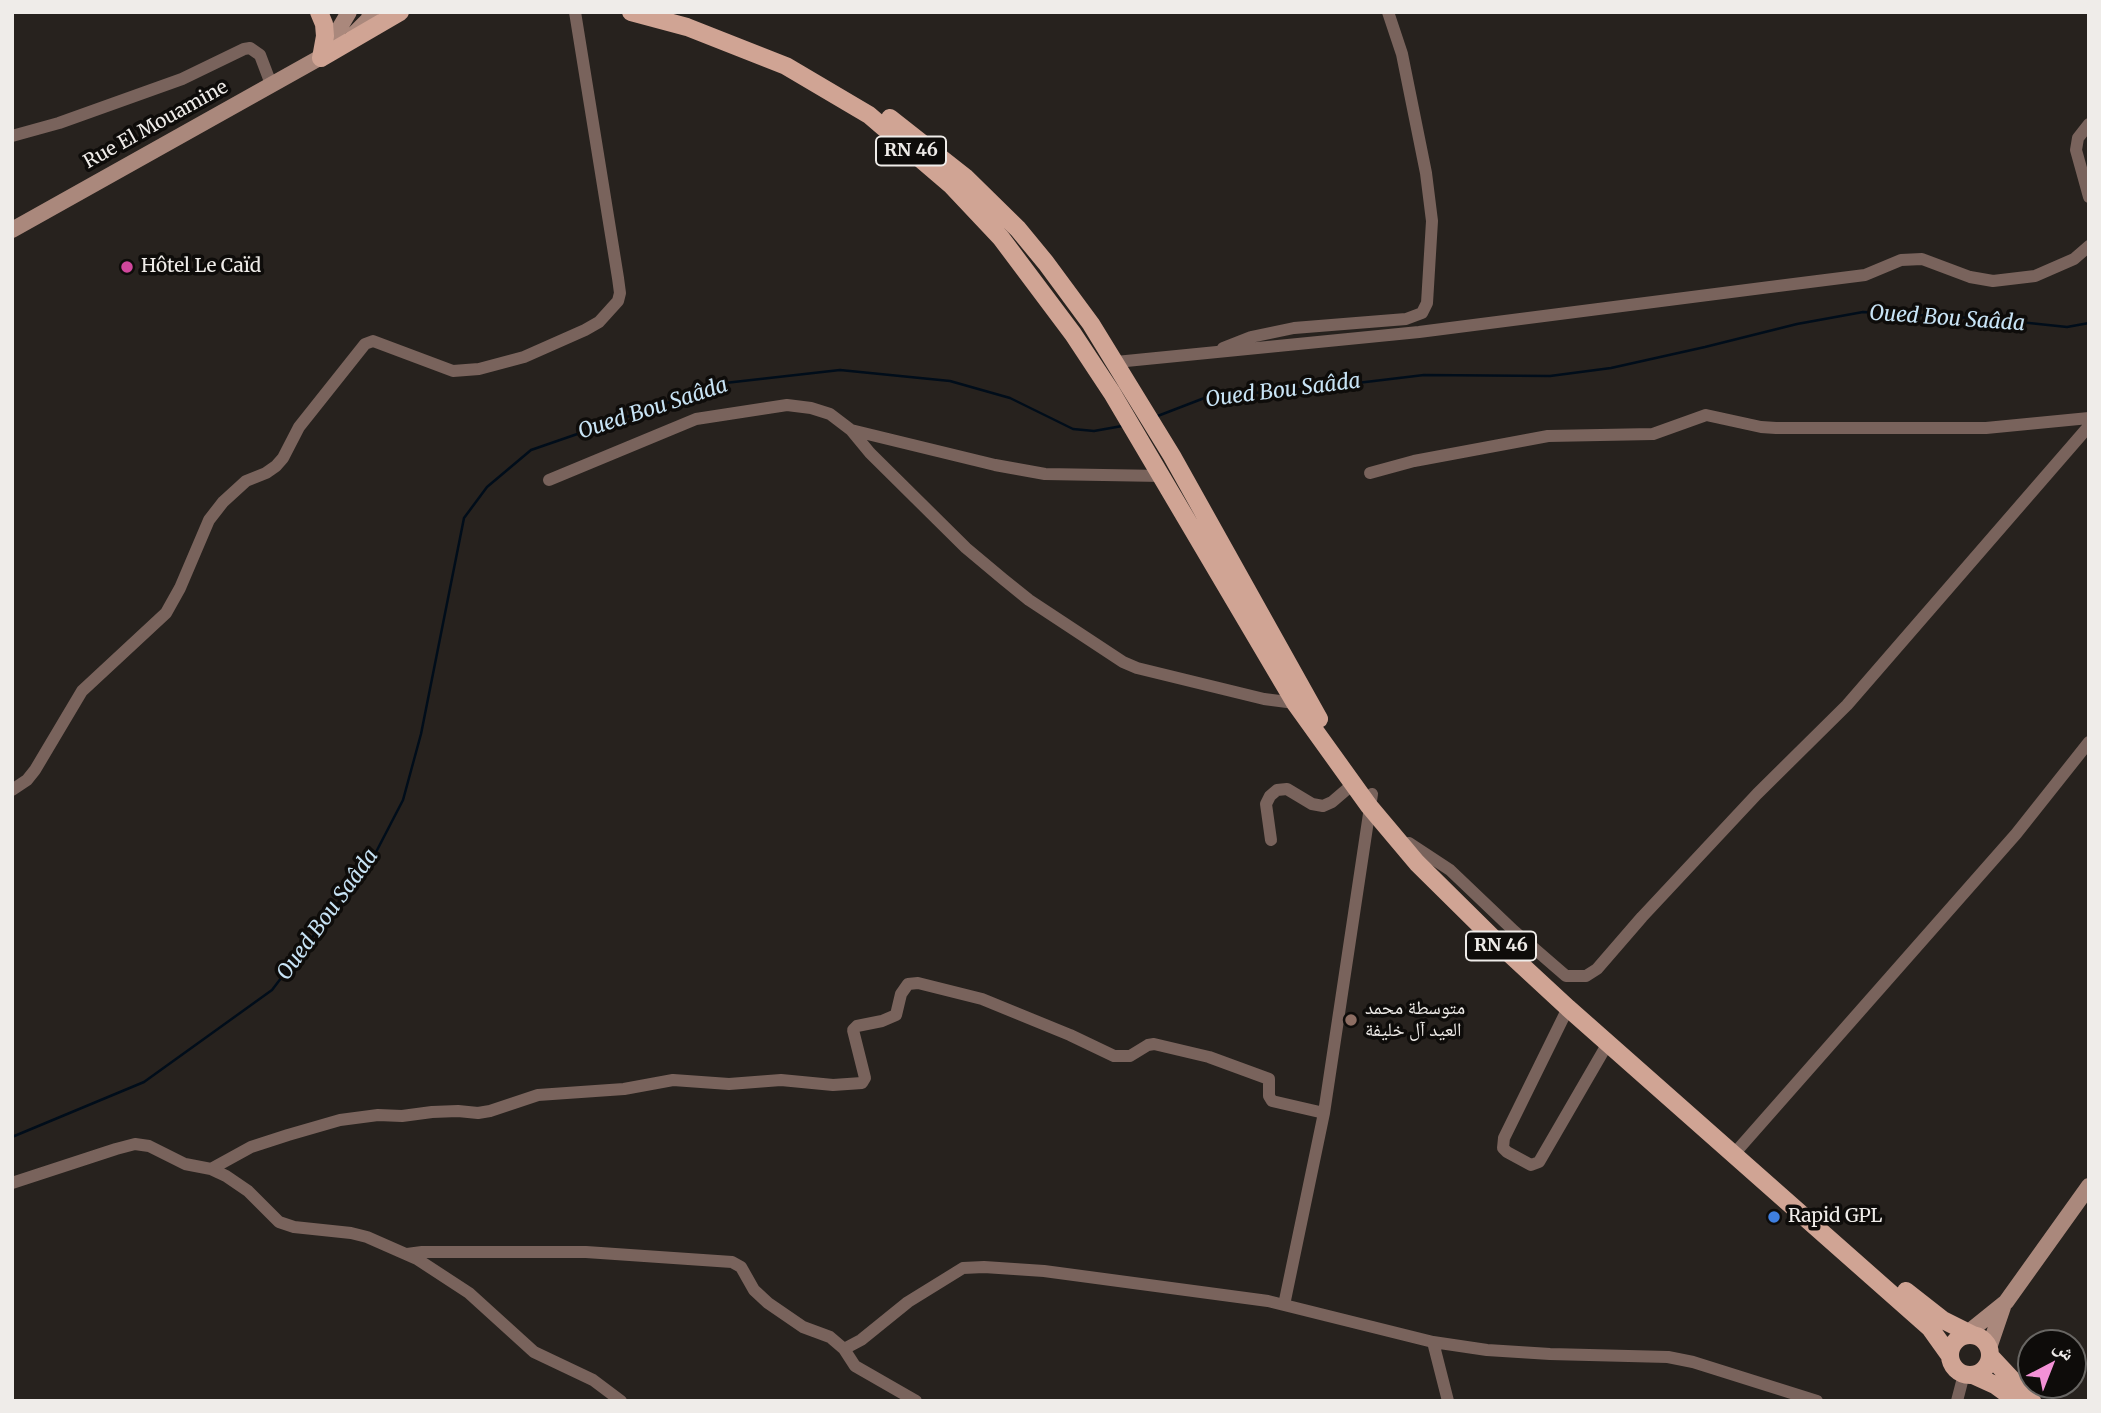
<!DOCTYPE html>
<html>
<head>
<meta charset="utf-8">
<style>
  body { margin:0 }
  #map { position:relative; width:2101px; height:1413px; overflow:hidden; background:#27221e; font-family:Merriweather,"Noto Naskh Arabic",serif }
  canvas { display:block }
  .frame { position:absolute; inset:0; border:14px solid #efece9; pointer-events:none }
  .north { position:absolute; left:2017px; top:1329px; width:70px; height:70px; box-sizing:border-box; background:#0e0c0a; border:2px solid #686663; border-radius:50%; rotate:42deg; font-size:19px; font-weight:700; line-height:28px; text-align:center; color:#efece9 }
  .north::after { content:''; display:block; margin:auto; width:24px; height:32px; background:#f391d6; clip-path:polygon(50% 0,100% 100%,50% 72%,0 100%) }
</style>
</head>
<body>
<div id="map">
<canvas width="2101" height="1413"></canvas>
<div class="frame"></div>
<div class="north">ش</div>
</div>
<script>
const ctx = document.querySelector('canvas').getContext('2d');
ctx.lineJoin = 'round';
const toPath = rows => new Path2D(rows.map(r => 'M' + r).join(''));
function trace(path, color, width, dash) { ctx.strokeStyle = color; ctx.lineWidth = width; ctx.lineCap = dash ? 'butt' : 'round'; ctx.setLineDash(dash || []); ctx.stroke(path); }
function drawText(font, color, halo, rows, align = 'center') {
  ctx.font = font + ' Merriweather,"Noto Naskh Arabic",serif'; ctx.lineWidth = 7; ctx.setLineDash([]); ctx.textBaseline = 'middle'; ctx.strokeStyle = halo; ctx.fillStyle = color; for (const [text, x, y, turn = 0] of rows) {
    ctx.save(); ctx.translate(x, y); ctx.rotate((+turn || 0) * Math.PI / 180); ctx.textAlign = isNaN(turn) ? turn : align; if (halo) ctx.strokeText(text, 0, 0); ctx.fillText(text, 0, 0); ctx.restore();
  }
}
const stream = toPath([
  [1155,417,1207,397,1324,387,1424,375,1550,376,1611,368,1705,347,1797,324,1863,312,1991,319,2067,327,2089,323],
  [12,1137,144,1082,272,990,374,856,403,800,421,734,464,518,487,487,531,450,725,383,840,370,950,381,1010,398,1073,429,1094,431,1122,426]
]);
const street = toPath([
  [2089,124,2078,138,2076,150,2089,197],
  [12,136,59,123,182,79,244,49,250,48,260,55,271,84],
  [1223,348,1251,337,1294,328,1406,319,1422,313,1427,303,1432,221,1426,173,1402,54,1388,12],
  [1116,362,1419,332,1770,287,1865,275,1901,260,1922,259,1970,277,1993,281,2035,276,2074,259,2089,246],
  [851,430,995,465,1045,474,1162,476],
  [1370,473,1414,461,1548,436,1653,434,1706,415,1761,427,1776,428,1986,428,2089,418],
  [549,480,696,419,787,405,811,408,830,414,851,430,870,453,966,548,1003,579,1029,600,1123,662,1137,668,1264,699,1295,703],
  [12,790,27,780,35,770,82,691,166,613,180,588,209,520,223,502,246,481,266,473,276,466,283,458,299,427,365,344,373,341,453,371,479,369,524,357,585,330,599,322,618,301,620,293,618,278,575,12],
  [1271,840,1266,804,1270,796,1277,790,1287,789,1312,804,1323,806,1332,802,1353,784],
  [1409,843,1450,870,1514,931,1566,976,1586,976,1597,969,1642,917,1757,794,1847,705,2089,426],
  [1568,1008,1504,1138,1503,1148,1507,1152,1531,1165,1539,1162,1608,1043],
  [1734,1154,2016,834,2089,742],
  [211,1169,251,1147,288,1135,340,1120,378,1115,402,1116,432,1112,458,1111,478,1113,490,1111,538,1095,624,1089,673,1080,729,1084,781,1080,833,1085,862,1083,865,1078,853,1030,857,1026,882,1021,896,1015,901,994,908,984,918,983,982,999,1070,1035,1114,1056,1130,1056,1148,1045,1154,1044,1209,1057,1269,1079,1269,1096,1272,1101,1324,1113],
  [12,1183,116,1149,135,1144,149,1146,185,1164,211,1169,226,1176,248,1191,279,1222,294,1227,351,1233,367,1237,417,1259,469,1293,534,1352,593,1380,621,1401],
  [407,1254,422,1252,586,1252,732,1262,741,1267,754,1290,768,1303,803,1327,830,1337,844,1349,855,1366,916,1401],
  [1284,1305,1324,1113,1372,794],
  [1433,1342,1487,1350,1550,1354,1668,1357,1693,1362,1817,1401],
  [844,1349,861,1340,908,1302,963,1268,984,1267,1044,1271,1268,1301,1433,1342,1448,1401],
  [1957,1401,1964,1374]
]);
const secondary = toPath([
  [354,34,368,20,371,12],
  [323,56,349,12],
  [12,230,330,52],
  [1965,1335,2006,1302,2089,1186],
  [1989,1348,2003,1307]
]);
const primary = toPath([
  [319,12,324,24,325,36,321,58],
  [631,12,687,27,786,66,869,115,952,186,1001,238,1073,334,1112,393,1295,703,1369,806,1417,863,1501,946,1568,1008,1930,1328,1950,1356],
  [321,58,400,12],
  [890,118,965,177,1018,229,1046,263,1091,324,1172,456,1319,719],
  [1906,1291,1943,1320,1973,1335],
  '1950 1355a20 20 0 1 1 40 0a20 20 0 1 1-40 0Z',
  [1990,1356,2032,1401],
  [1973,1375,1995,1385,2017,1401]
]);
const markers = [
  [127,267,7,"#d1479c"],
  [1351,1020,7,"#8d6e63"],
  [1774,1217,7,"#3f7fe0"]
];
const shields = [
  [911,151,70],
  [1501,946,70]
];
const shieldNames = [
  ["RN 46",911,151],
  ["RN 46",1501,946]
];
const streetNames = [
  ["Rue El Mouamine",156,125,-29]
];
const poiNames = [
  ["Hôtel Le Caïd",141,267],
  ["متوسطة محمد",1365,1009],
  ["العيد آل خليفة",1365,1031],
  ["Rapid GPL",1788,1217]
];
const waterNames = [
  ["Oued Bou Saâda",1947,319,4],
  ["Oued Bou Saâda",1283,391,-7],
  ["Oued Bou Saâda",653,409,-18],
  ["Oued Bou Saâda",328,915,-54]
];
trace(stream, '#000d1a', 2.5);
trace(street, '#79635c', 12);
trace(secondary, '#aa887c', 16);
trace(primary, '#d0a494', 18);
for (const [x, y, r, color] of markers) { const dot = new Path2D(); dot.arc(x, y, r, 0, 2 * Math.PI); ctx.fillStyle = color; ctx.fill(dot); trace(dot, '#0e0c0a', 2.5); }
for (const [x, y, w] of shields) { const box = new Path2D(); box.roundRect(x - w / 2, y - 14.5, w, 29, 5); ctx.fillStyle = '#0e0c0a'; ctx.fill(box); trace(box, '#efece9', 2); }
drawText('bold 18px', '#efece9', null, shieldNames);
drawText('19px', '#efece9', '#0e0c0a', streetNames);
drawText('19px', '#efece9', '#0e0c0a', poiNames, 'left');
drawText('italic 21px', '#c8e4f6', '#0e0c0a', waterNames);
</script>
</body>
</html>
